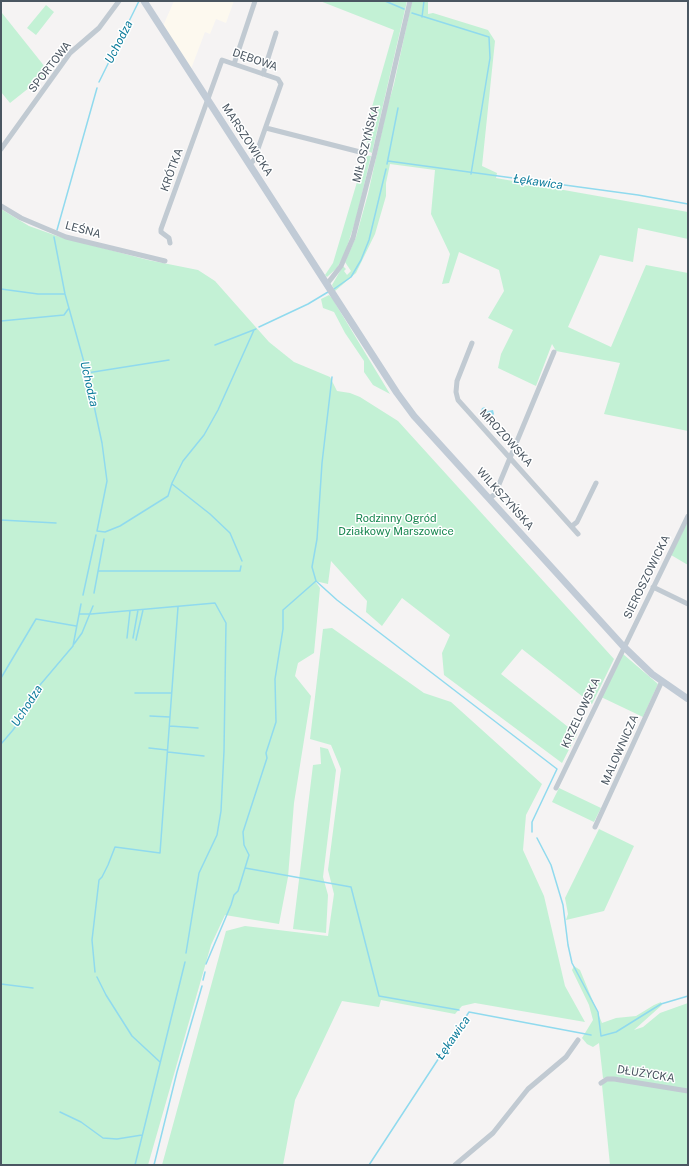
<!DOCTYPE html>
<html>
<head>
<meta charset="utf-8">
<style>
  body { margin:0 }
  #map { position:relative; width:689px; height:1166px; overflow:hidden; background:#f5f3f3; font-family:"Public Sans",sans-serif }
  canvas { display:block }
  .frame { position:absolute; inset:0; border:2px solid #4a5661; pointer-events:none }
</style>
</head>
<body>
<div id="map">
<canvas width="689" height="1166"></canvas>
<div class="frame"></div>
</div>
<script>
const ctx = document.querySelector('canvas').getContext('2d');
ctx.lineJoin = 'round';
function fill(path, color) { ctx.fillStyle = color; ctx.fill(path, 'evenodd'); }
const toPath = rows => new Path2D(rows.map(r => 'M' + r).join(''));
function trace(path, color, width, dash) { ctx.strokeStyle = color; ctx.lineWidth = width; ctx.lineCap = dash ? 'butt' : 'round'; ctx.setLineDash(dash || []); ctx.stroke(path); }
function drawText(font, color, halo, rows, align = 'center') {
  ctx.font = font + ' "Public Sans",sans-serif'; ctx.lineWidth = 3; ctx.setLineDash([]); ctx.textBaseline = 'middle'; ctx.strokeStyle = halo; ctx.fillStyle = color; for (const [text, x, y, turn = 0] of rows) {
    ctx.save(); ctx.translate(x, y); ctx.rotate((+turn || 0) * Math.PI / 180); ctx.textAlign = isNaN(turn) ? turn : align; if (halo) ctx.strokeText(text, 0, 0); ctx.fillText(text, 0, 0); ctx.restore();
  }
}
const commercial = toPath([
  [174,1,234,1,226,23,216,19,210,34,205,32,191,69,163,26]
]);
const green = toPath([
  [320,1,407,1,372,153,366,150,372,107,394,30],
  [412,1,428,1,428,14,433,13,488,30,495,41,482,166,497,173,496,178,688,212,688,239,638,228,633,262,600,255,568,327,611,347,646,265,688,273,688,431,604,414,620,363,556,351,552,344,536,386,498,368,501,354,513,330,488,318,504,291,499,270,459,252,449,283,442,284,450,254,431,214,435,170,390,164,386,183,386,196,375,234,356,273,335,291,332,285,343,266,346,269,344,271,347,275,351,271,345,262,356,237,368,194,387,108,394,84],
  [46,5,54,12,36,35,27,28],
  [2,13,49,72,10,103,1,92],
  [365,155,371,156,356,219,345,253,337,268,327,277,325,275,333,263],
  [1,209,29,226,57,236,148,260,198,270,215,281,269,342,294,362,330,377,337,391,350,393,360,397,398,421,614,659,592,704,522,649,501,674,577,734,562,763,444,675,442,653,450,635,402,598,382,626,366,612,367,601,331,561,328,584,315,581,320,588,314,653,298,663,295,676,311,696,294,803,288,877,279,924,225,915,211,945,148,1165,1,1165],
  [329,295,332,298,390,394,373,385,364,372,364,361,345,333,334,312,323,308,321,299],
  [688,521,688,565,671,555],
  [332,628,424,693,451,702,542,784,526,815,523,850,544,896,565,986,585,1022,475,1003,462,1006,455,1014,381,1000,379,1007,342,1001,295,1100,283,1165,162,1165,226,931,245,926,328,936,334,894,328,870,341,769,331,745,310,739,323,629],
  [623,654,658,684,643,717,601,697],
  [320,747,328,749,336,770,323,877,328,895,326,933,293,929,313,765,321,764],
  [559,788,601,808,594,822,552,802],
  [599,829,634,846,604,911,566,920,568,914,565,898],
  [574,966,580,970,602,1023,616,1018,636,1016,654,1005,661,1002,662,1005,634,1030,643,1027,660,1013,688,1003,688,1090,615,1077,603,1078,599,1043,593,1047,587,1044,582,1038,593,1020,589,1005,572,970],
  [607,1080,688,1092,688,1165,610,1165,602,1085]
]);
const water = toPath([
  [485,407,488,411,493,410,494,414,491,418,487,419,480,414,482,408]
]);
const stream = toPath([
  [385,1,404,9],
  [412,13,489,37,490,58,471,174],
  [422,17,424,1],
  [99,82,139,1],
  [388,161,638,195,688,204],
  [387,164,398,108],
  [57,230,97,88],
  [54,237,65,294,87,373,102,443,107,481,97,531,105,532,120,526,168,496,172,483,183,461,204,435,218,410,254,330],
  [1,289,38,294,65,294],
  [334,289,351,277,361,260,369,240,386,169],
  [1,321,64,315,69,308],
  [259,327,308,304,328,292],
  [215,345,256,329],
  [87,373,169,360],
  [172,484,210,514,230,533,242,561],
  [1,520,56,523],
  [99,571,240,571,241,566],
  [316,581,337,600,557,769,532,822,532,832],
  [94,593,104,539],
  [83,595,96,535],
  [79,614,91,614,215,603,226,623,224,751,221,811,217,835,199,873,186,953],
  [127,638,130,611],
  [133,638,138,610],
  [136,640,143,610],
  [74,644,82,633,93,606],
  [1,678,36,619,76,626],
  [135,693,171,693],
  [150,716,170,717],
  [170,726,198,728],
  [1,744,13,730,27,710,40,685,73,646,81,604],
  [149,748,167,750],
  [168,752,204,756],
  [537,838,551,865,563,905,568,945,572,963,598,1012,601,1036,616,1032,661,1004,688,996],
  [245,868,351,887,379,996,459,1010],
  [206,964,231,905,234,895,238,891,249,855,244,845,243,832,267,758,266,753,276,722,275,679,283,629,283,610,316,581,312,567,317,539,322,463,332,377],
  [95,972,92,940,99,880,102,877,108,865,115,847,160,853,178,607],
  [97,977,106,995,132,1036,160,1062],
  [203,980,205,972],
  [1,984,33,988],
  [60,1112,81,1122,103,1138,117,1139,142,1135],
  [135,1165,185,962],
  [154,1165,177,1072,202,986],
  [369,1165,469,1012,591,1035]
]);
const street = toPath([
  [234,64,255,1],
  [263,74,276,33],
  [266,128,364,153],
  [1,149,70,53,99,28,119,1],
  [1,206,21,218,66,237,165,261],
  [170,243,169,238,161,232,161,229,222,60,278,79,281,84,254,160,250,164],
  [327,284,341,266,353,238,374,156,410,1],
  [472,343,457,381,456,392,458,400,578,534],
  [490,498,495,494,554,352],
  [572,526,577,522,596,483],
  [653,587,688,604],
  [556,788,688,516],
  [595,827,662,681],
  [601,1083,607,1079,614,1079,688,1091],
  [455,1165,493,1133,528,1089,566,1057,578,1040]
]);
const secondary = toPath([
  [144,1,397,393,414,416,623,646,652,674,688,699]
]);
const streetNames = [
  ["DĘBOWA",255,60,19],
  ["SPORTOWA",50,67,-52],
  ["MARSZOWICKA",247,140,57],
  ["MIŁOSZYŃSKA",366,144,-76],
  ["KRÓTKA",172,170,-70],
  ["LEŚNA",83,230,15],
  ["MROZOWSKA",506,438,48],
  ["WILKSZYŃSKA",505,499,48],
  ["SIEROSZOWICKA",647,577,-64],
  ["KRZELOWSKA",581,713,-65],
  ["MALOWNICZA",620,750,-66],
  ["DŁUŻYCKA",646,1074,9]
];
const parkNames = [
  ["Rodzinny Ogród",396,519],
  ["Działkowy Marszowice",396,532]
];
const waterNames = [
  ["Uchodza",119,42,-63],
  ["Łękawica",538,182,8],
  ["Uchodza",89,384,77],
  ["Uchodza",27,706,-57],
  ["Łękawica",453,1038,-55]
];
fill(commercial, '#fdf9ef');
fill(green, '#c3f1d5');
fill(water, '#90daee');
trace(stream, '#90daee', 1.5);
trace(street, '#c1cad2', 5);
trace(secondary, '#c1cbd6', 7);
drawText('11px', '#4a5661', '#fff', streetNames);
drawText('11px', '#17864f', '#fff', parkNames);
drawText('italic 12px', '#0c7c9b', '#fff', waterNames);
</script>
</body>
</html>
